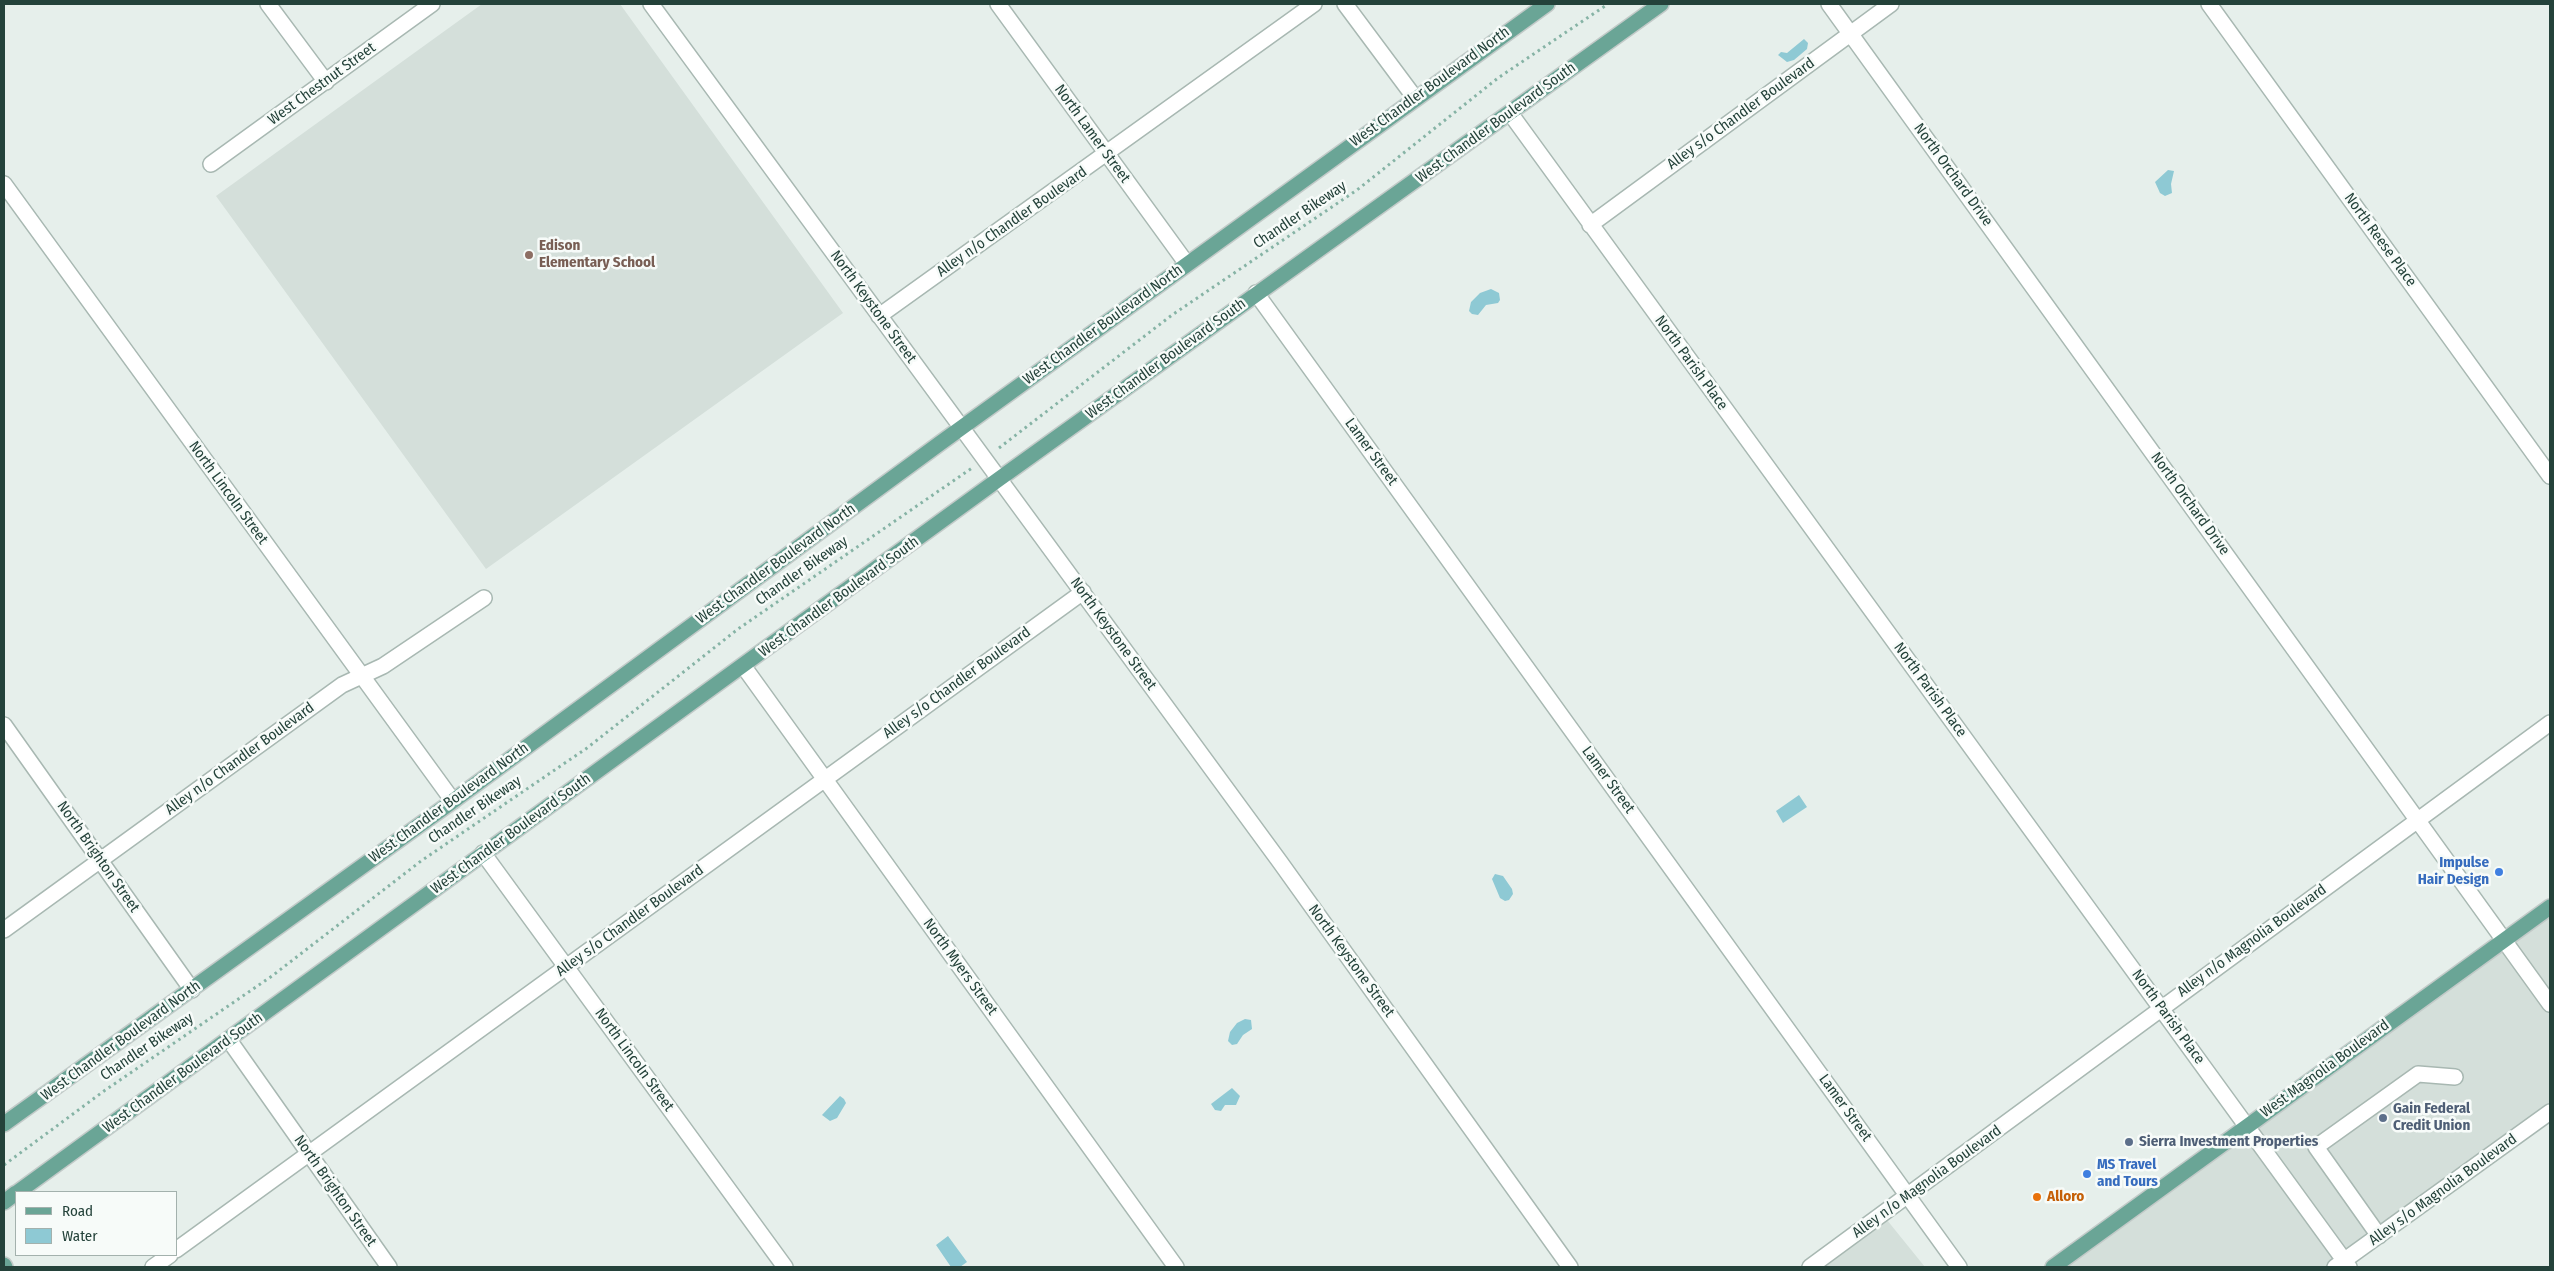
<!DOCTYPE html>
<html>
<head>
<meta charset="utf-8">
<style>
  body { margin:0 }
  #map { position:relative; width:2554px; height:1271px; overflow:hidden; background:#e6efeb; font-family:"Fira Sans Condensed",sans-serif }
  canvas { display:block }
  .frame { position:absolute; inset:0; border:5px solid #24423a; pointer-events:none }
  .legend { position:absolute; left:15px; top:1191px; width:162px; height:65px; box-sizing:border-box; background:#f7fbf9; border:1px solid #a3b1ad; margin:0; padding:6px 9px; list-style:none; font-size:15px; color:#24423a }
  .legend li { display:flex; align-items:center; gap:10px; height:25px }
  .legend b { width:25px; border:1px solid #a3b1ad }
</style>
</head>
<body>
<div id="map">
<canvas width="2554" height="1271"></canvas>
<div class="frame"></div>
<ul class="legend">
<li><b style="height:6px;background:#6aa596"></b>Road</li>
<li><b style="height:14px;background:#8ec9d4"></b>Water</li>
</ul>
</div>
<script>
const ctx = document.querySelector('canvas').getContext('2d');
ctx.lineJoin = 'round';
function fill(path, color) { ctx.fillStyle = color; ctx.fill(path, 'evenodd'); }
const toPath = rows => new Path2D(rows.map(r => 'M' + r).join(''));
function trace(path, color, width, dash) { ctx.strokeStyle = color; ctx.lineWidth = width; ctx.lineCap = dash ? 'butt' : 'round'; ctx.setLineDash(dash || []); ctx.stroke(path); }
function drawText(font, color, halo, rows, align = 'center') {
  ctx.font = font + ' "Fira Sans Condensed",sans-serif'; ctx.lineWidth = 5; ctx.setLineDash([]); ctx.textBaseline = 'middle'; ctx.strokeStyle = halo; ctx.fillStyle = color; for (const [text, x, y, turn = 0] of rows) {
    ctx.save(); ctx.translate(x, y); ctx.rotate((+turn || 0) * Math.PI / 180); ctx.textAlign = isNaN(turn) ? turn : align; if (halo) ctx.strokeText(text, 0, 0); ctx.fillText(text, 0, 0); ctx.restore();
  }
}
const built = toPath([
  [482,4,620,4,843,313,486,569,216,196],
  [2550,917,2550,1112,2335,1267,2053,1267,2504,940],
  [1887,1220,1925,1267,1821,1267]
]);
const water = toPath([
  [1804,39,1808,43,1807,49,1794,60,1787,62,1778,55,1781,52,1787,53],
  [2168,170,2174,171,2171,184,2172,193,2165,196,2160,193,2155,182],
  [1491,289,1499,293,1500,300,1498,303,1486,305,1478,315,1472,314,1469,311,1471,302,1480,293],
  [1799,795,1807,807,1783,823,1776,811],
  [1495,874,1503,876,1512,889,1513,894,1509,900,1505,901,1500,898,1492,879],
  [1245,1019,1251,1020,1252,1029,1243,1035,1237,1044,1232,1045,1228,1041,1230,1032,1237,1023],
  [1232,1088,1240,1096,1236,1105,1225,1105,1221,1111,1215,1110,1211,1104],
  [840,1096,844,1099,846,1103,837,1118,830,1121,822,1115],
  [948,1236,967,1262,960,1267,951,1267,936,1245]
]);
const path = toPath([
  [999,448,1172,315,1357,190,1498,78,1608,4],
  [4,1165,104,1091,272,976,421,861,587,748,738,629,972,468]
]);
const minor = toPath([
  [268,4,326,82],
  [651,4,1280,862,1570,1267],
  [998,4,1187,264],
  [1345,4,1415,98],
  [1829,4,2550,1004],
  [2209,4,2550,476],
  [1510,113,2349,1267],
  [211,164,432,4],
  [4,184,453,801],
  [1590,225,1891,4],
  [1256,293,1959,1267],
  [879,316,1314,4],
  [744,667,1176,1267],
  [4,725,192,990],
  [483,853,785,1267],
  [4,930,342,685,383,666,484,598],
  [229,1040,389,1267],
  [2379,1236,2316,1147,2418,1074,2455,1077],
  [176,1250,1083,592],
  [153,1267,170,1255],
  [1810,1267,2550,723],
  [2335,1267,2550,1112]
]);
const major = toPath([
  [4,1124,453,801,939,444,1547,4],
  [18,1192,999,479,1661,4],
  [4,1202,16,1193],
  [4,1265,5,1267],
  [2053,1267,2550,907]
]);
const markers = [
  [529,255,5,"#8d6e63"],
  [2499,872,5,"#3f7fe0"],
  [2383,1118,5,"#5c6f8a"],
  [2129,1142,5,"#5c6f8a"],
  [2087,1174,5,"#3f7fe0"],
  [2037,1197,5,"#e8710a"]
];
const streetNames = [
  ["West Chestnut Street",322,84,-36],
  ["West Chandler Boulevard North",1430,87,-36],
  ["Alley s/o Chandler Boulevard",1741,114,-36],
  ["West Chandler Boulevard South",1496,123,-36],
  ["North Lamer Street",1092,134,54],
  ["North Orchard Drive",1953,175,54],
  ["Chandler Bikeway",1300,215,-34],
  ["Alley n/o Chandler Boulevard",1012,222,-35],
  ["North Reese Place",2380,240,54],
  ["North Keystone Street",873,307,54],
  ["West Chandler Boulevard North",1103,325,-36],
  ["West Chandler Boulevard South",1166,359,-36],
  ["North Parish Place",1691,363,54],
  ["Lamer Street",1371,452,54],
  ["North Lincoln Street",228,493,54],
  ["North Orchard Drive",2190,504,54],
  ["West Chandler Boulevard North",776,564,-36],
  ["Chandler Bikeway",802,571,-35],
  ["West Chandler Boulevard South",839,597,-36],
  ["North Keystone Street",1113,634,54],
  ["Alley s/o Chandler Boulevard",957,683,-36],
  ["North Parish Place",1930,690,54],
  ["Alley n/o Chandler Boulevard",240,759,-36],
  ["Lamer Street",1608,780,54],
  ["West Chandler Boulevard North",449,803,-36],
  ["Chandler Bikeway",475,810,-34],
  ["West Chandler Boulevard South",511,834,-36],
  ["North Brighton Street",98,857,55],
  ["Alley s/o Chandler Boulevard",630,921,-36],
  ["Alley n/o Magnolia Boulevard",2252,941,-36],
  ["North Keystone Street",1351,961,54],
  ["North Myers Street",960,967,54],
  ["North Parish Place",2168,1017,54],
  ["West Chandler Boulevard North",121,1041,-36],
  ["Chandler Bikeway",147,1047,-34],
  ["North Lincoln Street",634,1060,54],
  ["West Magnolia Boulevard",2325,1069,-36],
  ["West Chandler Boulevard South",183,1073,-36],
  ["Lamer Street",1845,1108,54],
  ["Alley n/o Magnolia Boulevard",1927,1182,-36],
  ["Alley s/o Magnolia Boulevard",2443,1190,-36],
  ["North Brighton Street",335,1191,55]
];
const educationNames = [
  ["Edison",539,246],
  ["Elementary School",539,263]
];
const shopNames = [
  ["Impulse",2489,863],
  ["Hair Design",2489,880],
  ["MS Travel",2097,1165,"left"],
  ["and Tours",2097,1182,"left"]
];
const serviceNames = [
  ["Gain Federal",2393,1109],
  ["Credit Union",2393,1126],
  ["Sierra Investment Properties",2139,1142]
];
const foodNames = [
  ["Alloro",2047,1197]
];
fill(built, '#d4dfda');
fill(water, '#8ec9d4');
trace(minor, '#a8b8b2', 18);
trace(major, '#c2cac8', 18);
trace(path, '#86b3a5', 3, [2.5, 4]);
trace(minor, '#fff', 15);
trace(major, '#6aa596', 15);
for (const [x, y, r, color] of markers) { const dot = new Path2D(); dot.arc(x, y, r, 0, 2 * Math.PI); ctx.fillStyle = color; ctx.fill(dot); trace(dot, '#f7fbf9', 2); }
drawText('15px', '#24423a', '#f7fbf9', streetNames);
drawText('bold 15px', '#785e54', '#f7fbf9', educationNames, 'left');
drawText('bold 15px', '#366cbe', '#f7fbf9', shopNames, 'right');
drawText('bold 15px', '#4e5e75', '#f7fbf9', serviceNames, 'left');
drawText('bold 15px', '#c56008', '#f7fbf9', foodNames, 'left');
</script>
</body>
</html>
